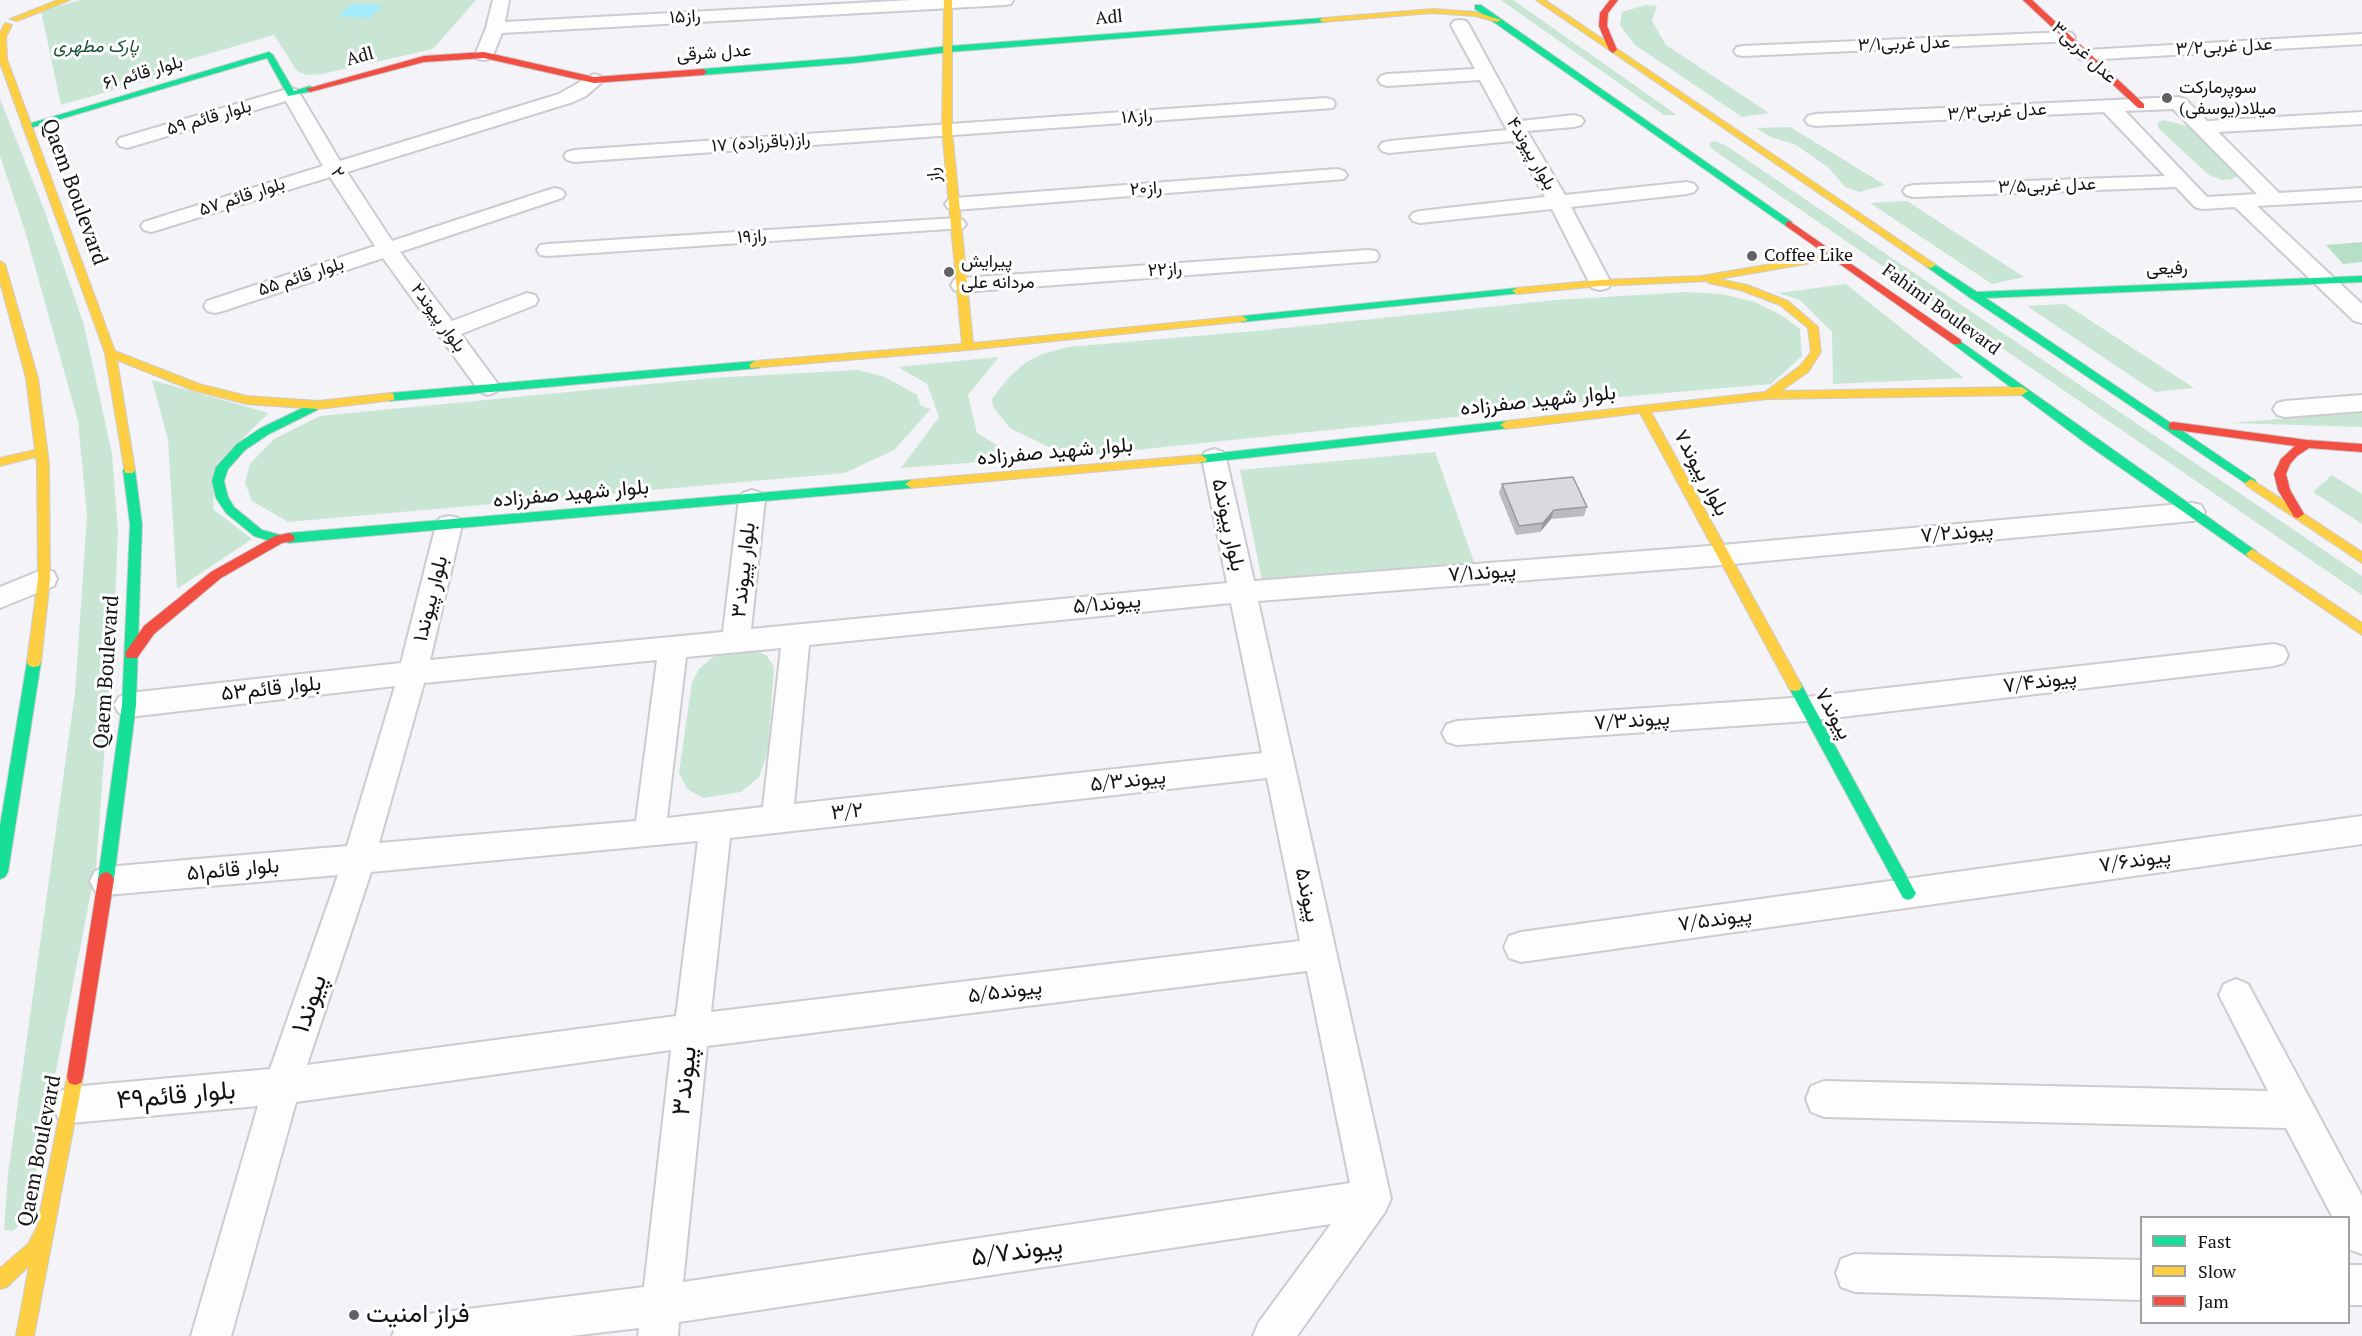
<!DOCTYPE html>
<html>
<head>
<meta charset="utf-8">
<style>
  body { margin:0 }
  #map { position:relative; width:2362px; height:1336px; overflow:hidden; background:#f3f3f8; font-family:"PT Serif",serif }
  canvas { display:block }
  .legend { position:absolute; left:2140px; top:1216px; width:210px; height:108px; box-sizing:border-box; background:#fff; border:2px solid #a1a1a2; margin:0; padding:8px 10px; list-style:none; font-size:18px; color:#131317 }
  .legend li { display:flex; align-items:center; gap:12px; height:30px }
  .legend b { width:30px; border:2px solid #a1a1a2 }
</style>
</head>
<body>
<div id="map">
<canvas width="2362" height="1336"></canvas>
<ul class="legend">
<li><b style="height:8px;background:#16e098"></b>Fast</li>
<li><b style="height:8px;background:#ffcf43"></b>Slow</li>
<li><b style="height:8px;background:#f24e42"></b>Jam</li>
</ul>
</div>
<script>
const ctx = document.querySelector('canvas').getContext('2d');
ctx.lineJoin = 'round';
function fill(path, color) { ctx.fillStyle = color; ctx.fill(path, 'evenodd'); }
const toPath = rows => new Path2D(rows.map(r => 'M' + r).join(''));
function trace(path, color, width, dash) { ctx.strokeStyle = color; ctx.lineWidth = width; ctx.lineCap = dash ? 'butt' : 'round'; ctx.setLineDash(dash || []); ctx.stroke(path); }
function drawText(font, color, halo, rows, align = 'center') {
  ctx.font = font + ' "PT Serif",Vazirmatn,serif'; ctx.lineWidth = 6; ctx.setLineDash([]); ctx.textBaseline = 'middle'; ctx.strokeStyle = halo; ctx.fillStyle = color; for (const [text, x, y, turn = 0] of rows) {
    ctx.save(); ctx.translate(x, y); ctx.rotate((+turn || 0) * Math.PI / 180); ctx.textAlign = isNaN(turn) ? turn : align; if (halo) ctx.strokeText(text, 0, 0); ctx.fillText(text, 0, 0); ctx.restore();
  }
}
const green = toPath([
  [81,0,476,0,433,49,322,74,307,75,297,71,274,35,187,60,163,76,61,105,41,11],
  [1501,0,1513,0,1677,115,1664,115],
  [1646,5,1657,6,1652,21,1666,45,1769,113,1742,117,1635,45,1620,25,1622,12],
  [0,99,45,212,84,325,112,454,118,531,114,623,96,867,27,1218,13,1231,4,1230,8,1174,75,693,87,516,78,421,25,231,0,156],
  [2163,120,2195,128,2239,175,2232,179,2222,180,2209,175,2159,129,2157,123],
  [1790,127,1885,185,1859,192,1845,187,1829,168,1796,145,1771,137,1756,128],
  [1714,141,1725,145,2362,576,2362,595,1712,149,1709,144],
  [1907,201,2024,277,1992,284,1870,203],
  [1846,284,1964,378,1833,384,1832,332,1800,300,1778,293],
  [1687,292,1721,294,1755,302,1781,315,1800,329,1802,356,1771,384,1608,398,1542,408,1087,455,1051,448,1010,428,993,407,992,399,998,391,1009,377,1025,363,1042,354,1068,347,1255,331,1556,300],
  [2065,304,2194,388,2155,392,2027,306],
  [999,357,968,395,977,433,1019,459,901,468,939,417,927,384,898,367],
  [858,370,885,377,917,395,921,406,931,409,894,450,845,473,288,522,252,501,245,483,250,464,274,439,320,416,712,378],
  [152,380,269,413,216,464,213,509,252,539,177,589,168,440],
  [2362,412,2362,427,2230,423],
  [1435,452,1476,567,1263,586,1240,470],
  [2332,475,2362,494,2362,524,2313,492],
  [754,649,767,656,774,667,768,752,759,777,741,792,703,798,687,789,679,773,692,682,699,669,713,657,737,650]
]);
const forest = toPath([
  [2362,242,2362,262,2343,264,2326,245]
]);
const water = toPath([
  [353,4,383,6,369,18,339,16]
]);
const street = toPath([
  [493,0,509,0,505,22,912,0,1013,0,1011,4,1005,5,502,33,493,55,490,59,484,60,478,59,475,55,486,28,493,0],
  [1460,20,1466,21,1469,25,1521,121,1574,115,1581,117,1584,121,1581,125,1574,127,1527,131,1565,195,1687,182,1694,184,1697,188,1694,192,1687,194,1571,207,1611,283,1608,288,1600,290,1592,288,1552,209,1420,223,1413,221,1410,217,1413,213,1420,211,1545,197,1513,141,1389,153,1382,151,1379,147,1382,143,1389,141,1507,130,1480,80,1387,86,1381,84,1378,80,1381,76,1387,74,1475,69,1451,25,1454,21,1460,20],
  [2066,32,2072,33,2075,37,2072,41,1743,56,1737,55,1734,51,1737,47,1743,46,2066,32],
  [2362,34,2362,44,2086,60,2080,59,2077,55,2080,51,2086,50,2362,34],
  [594,74,600,76,603,80,600,84,586,96,573,102,347,172,392,241,548,190,555,188,562,190,565,194,562,198,400,252,452,321,527,293,535,295,538,300,535,305,461,334,500,387,496,392,488,395,480,392,383,258,223,311,215,313,207,311,204,306,207,301,375,246,330,177,158,230,151,232,144,230,141,226,144,222,323,166,286,101,127,148,120,146,117,142,120,138,291,88,298,90,300,94,340,161,559,94,594,74],
  [2178,97,2185,99,2207,121,2362,112,2362,124,2218,132,2279,193,2362,188,2362,200,2257,206,2362,304,2362,323,2354,321,2235,207,2202,209,2195,207,2176,187,1913,197,1906,195,1903,191,1906,187,1913,185,2165,176,2104,112,1815,126,1808,124,1805,120,1808,116,1815,114,2178,97],
  [2173,109,2257,194,2207,197,2125,111,2173,109],
  [1326,98,1333,100,1335,104,1333,108,574,162,567,160,564,156,567,152,574,150,1326,98],
  [1337,169,1344,171,1347,175,1344,179,955,210,948,208,945,204,948,200,955,198,1337,169],
  [956,218,963,220,966,224,963,228,548,256,540,255,537,250,540,245,548,244,956,218],
  [1368,250,1376,251,1379,256,1376,261,962,292,954,290,951,285,954,280,962,278,1368,250],
  [2362,395,2362,411,2285,417,2277,415,2273,409,2277,403,2285,401,2362,395],
  [1214,449,1223,452,1226,458,1254,581,1722,545,2192,503,2201,505,2205,512,2201,519,2192,521,1722,565,1258,601,1391,1199,1385,1212,1297,1336,1253,1336,1259,1322,1331,1224,679,1322,678,1336,638,1336,639,1328,571,1336,392,1336,398,1322,412,1316,644,1287,671,1050,296,1102,231,1336,191,1336,258,1106,71,1123,58,1118,53,1105,58,1092,71,1087,270,1069,338,875,106,895,95,891,90,881,95,871,106,867,347,846,395,686,129,717,119,713,114,705,119,697,129,693,401,663,436,525,440,518,449,516,458,518,462,525,430,660,723,632,739,499,743,493,752,490,761,493,765,499,751,629,1227,583,1202,458,1205,452,1214,449],
  [1231,603,1262,753,794,804,809,645,1231,603],
  [781,648,763,807,667,818,686,657,781,648],
  [657,660,636,821,379,843,424,683,657,660],
  [1267,778,1300,941,711,1012,730,838,1267,778],
  [698,841,676,1016,307,1065,371,872,698,841],
  [1307,971,1350,1183,683,1282,707,1046,1307,971],
  [44,569,54,572,57,579,54,586,0,608,0,587,44,569],
  [2274,644,2284,647,2288,655,2284,663,2274,666,1807,721,1457,745,1447,742,1442,733,1447,724,1457,721,1807,697,2274,644],
  [2362,816,2362,844,1521,962,1509,958,1504,947,1509,936,1521,932,2362,816],
  [2236,979,2248,984,2362,1196,2362,1254,2348,1249,2348,1218,2333,1218,2286,1128,1824,1117,1811,1112,1806,1099,1811,1086,1824,1081,2268,1091,2219,995,2224,984,2236,979],
  [1855,1254,2142,1260,2142,1300,1855,1292,1841,1287,1836,1273,1841,1259,1855,1254],
  [2348,1265,2362,1265,2362,1305,2348,1305,2348,1265]
]);
const fast = toPath([
  [1475,5,1481,5,1792,222,1792,226,1786,226,1475,9,1475,5],
  [1323,18,1327,20,1326,22,949,52,854,63,703,75,699,72,703,69,854,57,949,46,1323,18],
  [269,52,273,55,294,91,310,86,314,89,313,91,288,96,267,58,30,128,22,126,269,52],
  [1931,262,1977,292,2362,276,2362,282,1986,298,2255,480,2257,483,2251,487,1969,297,1927,267,1926,265,1931,262],
  [1517,288,1522,291,1521,293,1242,322,1237,319,1242,316,1517,288],
  [1957,339,2256,551,2258,554,2256,557,2248,557,2088,445,1953,344,1953,340,1957,339],
  [755,361,761,365,759,368,390,401,384,397,390,393,755,361],
  [313,403,317,404,317,410,269,434,245,450,228,469,224,481,228,497,234,507,262,530,284,536,289,533,911,480,917,484,911,488,289,543,284,541,279,544,254,536,226,513,216,498,212,481,216,467,237,444,261,428,313,403],
  [1506,421,1510,422,1510,428,1201,463,1195,459,1201,455,1506,421],
  [129,466,135,470,142,524,136,705,114,879,111,884,106,886,101,884,98,879,122,705,130,524,123,470,129,466],
  [34,657,39,658,41,662,8,872,5,877,0,879,0,826,27,662,29,658,34,657],
  [1795,681,1800,682,1913,888,1916,893,1913,898,1908,900,1903,898,1788,686,1790,682,1795,681]
]);
const slow = toPath([
  [58,0,70,0,17,21,10,19,58,0],
  [944,0,952,0,952,130,973,343,1242,316,1247,319,1246,321,968,350,751,368,749,365,755,361,962,344,942,130,944,0],
  [1536,0,1545,0,1936,265,1931,268,1927,267,1536,0],
  [1433,9,1476,12,1501,20,1497,22,1475,16,1433,13,1323,22,1319,20,1323,18,1433,9],
  [5,23,12,25,6,37,7,59,115,351,199,384,247,396,318,401,390,393,394,394,394,400,318,409,247,404,192,390,117,360,135,470,133,473,125,473,105,353,0,63,0,33,5,23],
  [1836,253,1840,254,1840,258,1719,279,1747,285,1788,301,1818,327,1821,352,1808,372,1781,391,2022,387,2028,391,2022,395,1768,399,1651,412,1802,686,1800,690,1795,691,1790,690,1640,413,1506,429,1500,425,1506,421,1765,392,1800,366,1811,352,1808,328,1780,305,1740,290,1709,283,1708,281,1600,286,1517,294,1512,291,1517,288,1600,280,1701,276,1836,253],
  [0,261,5,264,38,378,49,464,50,579,41,662,39,666,34,667,29,666,27,662,38,579,37,464,36,457,0,466,0,458,35,450,26,378,0,282,0,261],
  [1201,455,1207,459,1205,462,911,488,905,484,911,480,1201,455],
  [2251,479,2362,552,2362,563,2247,486,2245,483,2251,479],
  [2252,549,2362,623,2362,635,2248,557,2246,554,2252,549],
  [75,1069,81,1071,83,1077,34,1336,16,1336,29,1266,7,1287,0,1289,0,1268,28,1244,37,1227,67,1077,69,1071,75,1069]
]);
const jam = toPath([
  [1610,0,1618,0,1608,13,1607,26,1617,50,1613,53,1609,50,1599,26,1600,13,1610,0],
  [2023,0,2032,0,2144,104,2144,108,2138,108,2023,0],
  [484,52,594,77,703,69,707,72,703,75,594,83,484,58,424,62,310,92,306,89,424,56,484,52],
  [1789,221,1961,340,1961,344,1953,344,1786,226,1786,222,1789,221],
  [2173,422,2307,440,2362,444,2362,452,2309,448,2297,456,2290,464,2286,474,2290,490,2304,514,2298,518,2294,517,2278,490,2274,474,2281,459,2295,446,2169,429,2169,423,2173,422],
  [289,533,293,535,295,538,293,541,282,543,221,578,154,634,137,658,127,658,125,654,127,650,144,626,211,572,275,536,289,533],
  [106,872,111,874,114,879,83,1077,81,1083,75,1085,69,1083,67,1077,98,879,101,874,106,872]
]);
const wall = toPath([
  [1502,484,1587,507,1584,516,1551,519,1540,532,1516,535,1499,493]
]);
const shadedWall = toPath([
  [1554,510,1551,519,1540,532,1543,523]
]);
const building = toPath([
  [1573,477,1587,507,1554,510,1543,523,1519,526,1502,484,1573,477]
]);
const markers = [
  [2167,98,6,"#616166"],
  [1752,256,6,"#616166"],
  [949,272,6,"#616166"],
  [354,1315,6,"#616166"]
];
const farStreetnames = [
  ["راز۱۵",685,17,-3],
  ["Adl",1109,18,-5],
  ["عدل غربی۳/۱",1904,44,-2],
  ["عدل غربی۳/۲",2224,47,-3],
  ["عدل شرقی",714,53,-4],
  ["عدل غربی۳",2084,53,43],
  ["Adl",360,57,-15],
  ["بلوار قائم ۶۱",143,73,-16],
  ["عدل غربی۳/۳",1997,112,-3],
  ["راز۱۸",1137,117,-4],
  ["بلوار قائم ۵۹",209,118,-16],
  ["۱۷ راز(باقرزاده)",761,143,-4],
  ["بلوار پیوند۴",1531,154,60],
  ["۲",337,173,58],
  ["راز",934,175,-96],
  ["عدل غربی۳/۵",2047,186,-2],
  ["راز۲۰",1146,189,-4],
  ["بلوار قائم ۵۷",242,197,-18],
  ["راز۱۹",752,237,-4],
  ["رفیعی",2167,269,-2],
  ["راز۲۲",1165,270,-4],
  ["بلوار قائم ۵۵",301,277,-18],
  ["Fahimi Boulevard",1941,310,36],
  ["بلوار پیوند۲",438,318,54]
];
const farParknames = [
  ["پارک مطهری",96,47]
];
const farPoinames = [
  ["سوپرمارکت",2179,88],
  ["میلاد(یوسفی)",2179,109],
  ["Coffee Like",1764,256],
  ["پیرایش",961,262],
  ["مردانه علی",961,283]
];
const streetNames = [
  ["Qaem Boulevard",74,192,70],
  ["بلوار شهید صفرزاده",1538,401,-6],
  ["بلوار شهید صفرزاده",1055,452,-5],
  ["بلوار پیوند۷",1701,473,62],
  ["بلوار شهید صفرزاده",571,494,-5],
  ["بلوار پیوند۵",1228,525,78],
  ["پیوند۷/۲",1957,533,-5],
  ["بلوار پیوند۳",744,570,-84],
  ["پیوند۷/۱",1482,573,-4],
  ["بلوار پیوند۱",431,599,-76],
  ["پیوند۵/۱",1107,604,-5],
  ["Qaem Boulevard",107,672,-86],
  ["پیوند۷/۴",2040,682,-7],
  ["بلوار قائم۵۳",271,689,-6],
  ["پیوند۷",1833,714,61],
  ["پیوند۷/۳",1632,721,-4],
  ["پیوند۵/۳",1128,781,-6],
  ["۳/۲",847,812,-6],
  ["پیوند۷/۶",2135,861,-8],
  ["بلوار قائم۵۱",233,870,-5],
  ["پیوند۵",1307,895,78],
  ["پیوند۷/۵",1715,920,-8],
  ["پیوند۵/۵",1005,992,-7],
  ["Qaem Boulevard",40,1151,-79]
];
const nearStreetnames = [
  ["پیوند۱",310,1004,-71],
  ["پیوند۳",685,1081,-84],
  ["بلوار قائم۴۹",176,1096,-5],
  ["پیوند۵/۷",1017,1252,-8]
];
const nearPoinames = [
  ["فراز امنیت",366,1315]
];
fill(green, '#c9e6d5');
fill(forest, '#b5dfc6');
fill(water, '#a2ebfd');
trace(street, '#ccccd0', 4);
trace(fast, '#ccccd0', 2);
trace(slow, '#ccccd0', 2);
trace(jam, '#ccccd0', 2);
fill(street, '#fdfdfe');
fill(fast, '#16e098');
fill(slow, '#ffcf43');
fill(jam, '#f24e42');
fill(wall, '#bbbbbf');
fill(shadedWall, '#99989b');
fill(building, '#dad9de');
trace(building, '#99989b', 1.5);
for (const [x, y, r, color] of markers) { const dot = new Path2D(); dot.arc(x, y, r, 0, 2 * Math.PI); ctx.fillStyle = color; ctx.fill(dot); trace(dot, '#fff', 2); }
drawText('18px', '#131317', '#fff', farStreetnames);
drawText('italic 18px', '#1b5334', '#fff', farParknames);
drawText('18px', '#131317', '#fff', farPoinames, 'left');
drawText('21px', '#131317', '#fff', streetNames);
drawText('26px', '#131317', '#fff', nearStreetnames);
drawText('26px', '#131317', '#fff', nearPoinames, 'left');
</script>
</body>
</html>
